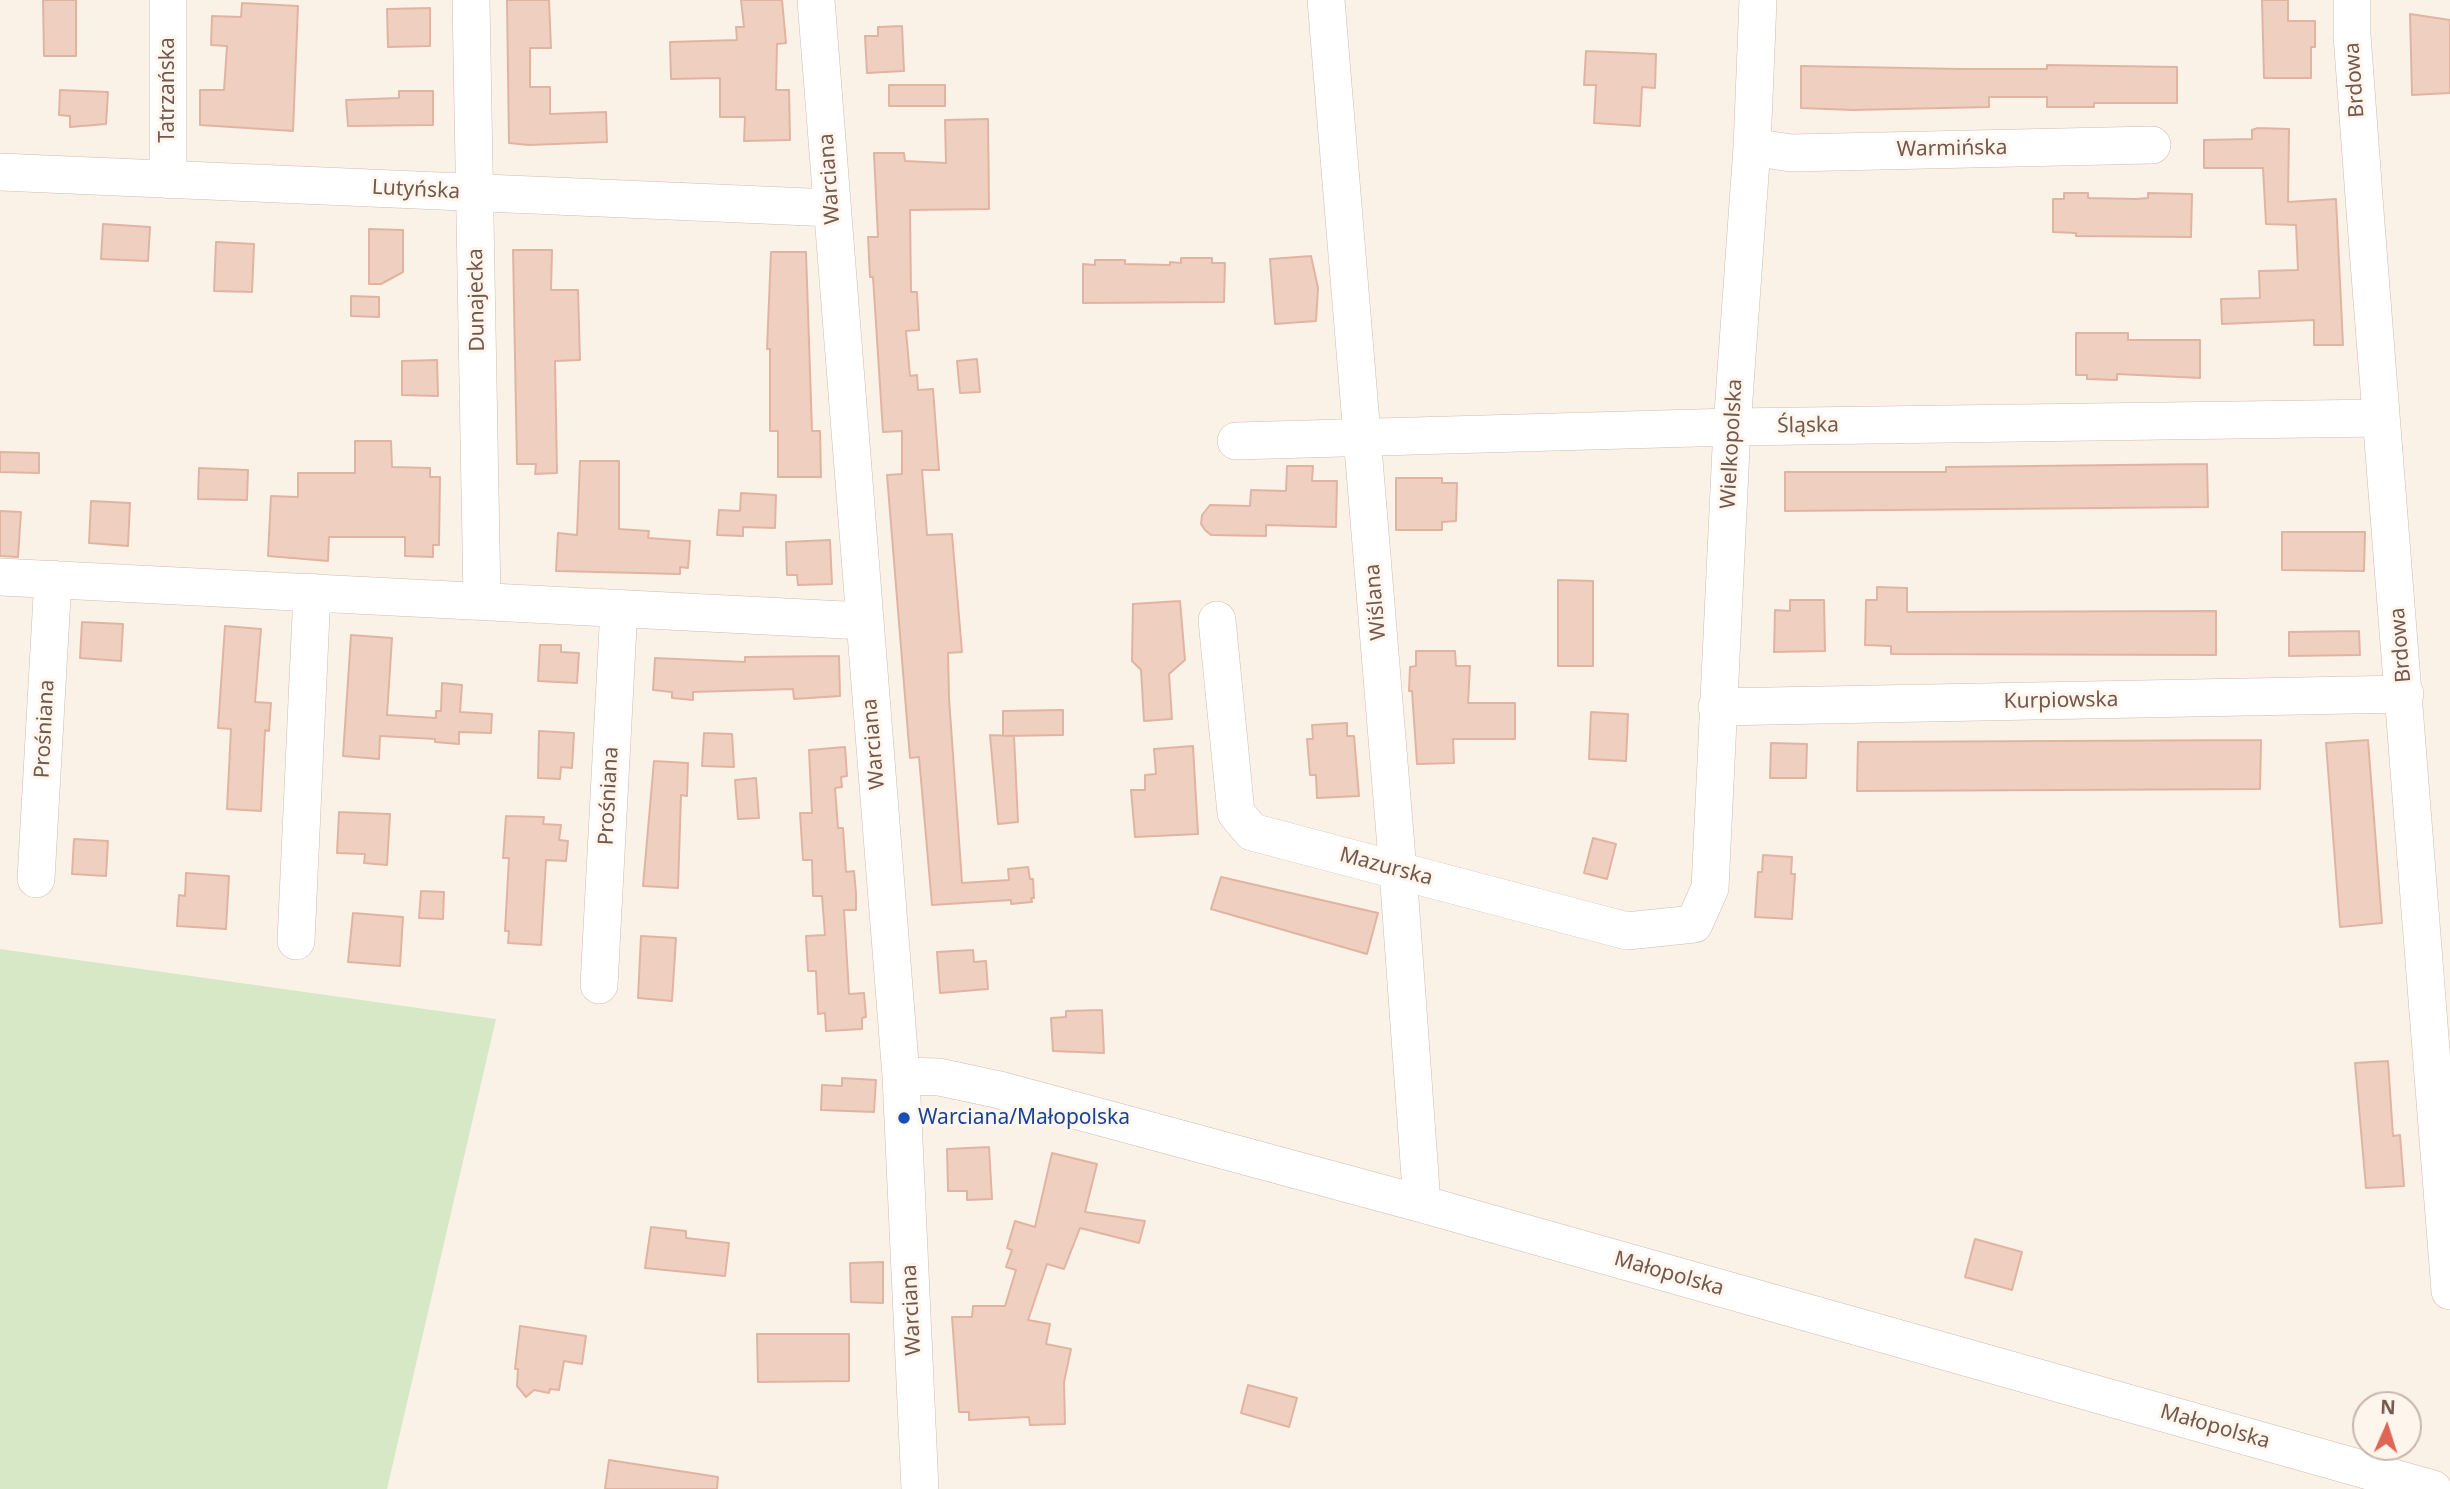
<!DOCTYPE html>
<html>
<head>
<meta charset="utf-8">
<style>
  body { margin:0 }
  #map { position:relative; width:2450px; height:1489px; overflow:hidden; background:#fbf2e7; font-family:"Noto Sans",sans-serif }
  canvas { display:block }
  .north { position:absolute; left:2352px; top:1391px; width:70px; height:70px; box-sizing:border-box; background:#fef6ed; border:2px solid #c7b6ad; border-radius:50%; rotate:3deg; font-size:19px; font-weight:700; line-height:28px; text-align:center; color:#74574d }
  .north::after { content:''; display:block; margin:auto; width:24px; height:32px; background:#de6654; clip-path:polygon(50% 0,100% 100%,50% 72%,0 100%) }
</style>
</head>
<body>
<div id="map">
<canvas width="2450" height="1489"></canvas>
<div class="north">N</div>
</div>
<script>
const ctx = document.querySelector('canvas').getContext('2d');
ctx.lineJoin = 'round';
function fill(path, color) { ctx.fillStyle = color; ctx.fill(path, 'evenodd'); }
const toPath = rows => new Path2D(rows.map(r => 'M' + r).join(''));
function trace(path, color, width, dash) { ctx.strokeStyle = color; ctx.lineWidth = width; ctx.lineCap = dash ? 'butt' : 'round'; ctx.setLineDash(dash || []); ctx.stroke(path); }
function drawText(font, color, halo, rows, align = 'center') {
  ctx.font = font + ' "Noto Sans",sans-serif'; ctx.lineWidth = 6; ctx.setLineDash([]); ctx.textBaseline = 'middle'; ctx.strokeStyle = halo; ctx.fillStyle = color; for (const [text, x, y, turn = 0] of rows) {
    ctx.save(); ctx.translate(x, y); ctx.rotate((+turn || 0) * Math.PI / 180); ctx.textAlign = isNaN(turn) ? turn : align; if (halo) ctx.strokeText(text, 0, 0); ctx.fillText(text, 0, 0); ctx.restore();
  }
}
const green = toPath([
  [0,949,496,1019,387,1489,0,1489]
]);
const building = toPath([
  [43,0,76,0,76,56,44,56,43,0],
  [507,0,549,0,551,48,530,48,530,87,550,87,550,114,606,112,607,142,529,145,509,143,507,0],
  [741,0,782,0,786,43,777,44,776,90,789,90,790,140,744,141,745,117,720,117,720,78,671,79,670,42,737,40,736,27,744,27,741,0],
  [2262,0,2288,0,2288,21,2315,21,2315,47,2311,47,2311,78,2264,78,2262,0],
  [242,3,298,6,293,131,200,125,200,90,224,90,227,46,211,45,212,16,241,17,242,3],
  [430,8,430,46,388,47,387,9,430,8],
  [2410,14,2450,20,2450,93,2412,95,2410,14],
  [902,26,904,71,867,73,865,36,878,36,878,27,902,26],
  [1586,51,1656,54,1655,88,1642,87,1640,126,1594,123,1596,85,1584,85,1586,51],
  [2047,65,2177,67,2177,103,2094,103,2094,107,2047,107,2047,97,1989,97,1989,107,1853,110,1801,108,1801,66,1961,69,2047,69,2047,65],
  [889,85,945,85,945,106,889,106,889,85],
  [60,90,108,92,106,124,70,127,70,116,59,115,60,90],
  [399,91,433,91,433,125,348,126,346,100,399,98,399,91],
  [988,119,989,209,910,210,911,292,917,292,919,330,906,331,910,376,917,375,918,390,933,389,939,470,922,470,927,535,952,534,962,652,948,653,949,698,962,883,1009,880,1008,869,1028,867,1030,879,1033,879,1034,898,1031,898,1032,902,1011,904,1011,900,932,905,919,757,910,758,887,475,902,474,902,431,883,432,873,277,870,277,868,237,878,237,874,153,904,153,905,161,946,163,945,120,988,119],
  [2258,128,2289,129,2288,202,2336,199,2343,345,2314,345,2314,320,2222,324,2221,299,2260,298,2259,271,2298,270,2296,225,2266,224,2263,168,2204,168,2204,140,2252,139,2252,130,2258,128],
  [2064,193,2088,193,2088,198,2137,199,2148,198,2148,193,2192,194,2191,237,2076,236,2076,233,2053,232,2053,199,2064,199,2064,193],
  [103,224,150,227,148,261,101,259,103,224],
  [369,229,403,230,403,272,381,284,369,284,369,229],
  [216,242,254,244,252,292,214,291,216,242],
  [513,250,552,250,551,290,578,290,580,360,555,361,557,473,535,474,536,464,517,464,513,250],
  [771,252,806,252,812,431,820,431,821,477,778,477,778,431,770,431,770,349,767,349,771,252],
  [1311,256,1318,288,1316,321,1275,324,1270,259,1311,256],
  [1181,258,1212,258,1212,263,1225,263,1224,302,1083,303,1083,264,1095,265,1095,260,1125,260,1125,264,1170,265,1170,262,1181,263,1181,258],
  [351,296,379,297,379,317,351,316,351,296],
  [2076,333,2128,333,2128,340,2200,340,2200,378,2117,374,2117,380,2087,379,2087,375,2076,375,2076,333],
  [977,359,980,392,960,393,957,361,977,359],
  [437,360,438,396,402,395,402,361,437,360],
  [355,441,391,441,392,467,430,468,430,477,440,477,439,545,433,545,433,557,405,556,405,537,329,537,328,561,268,556,271,496,298,497,298,473,355,473,355,441],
  [0,452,39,453,39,473,0,472,0,452],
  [580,461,619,461,619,529,649,531,648,538,690,541,688,568,680,567,680,574,556,571,558,533,577,535,580,461],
  [2207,464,2208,507,1785,511,1785,472,1946,472,1946,467,2207,464],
  [1287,466,1313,466,1312,481,1337,481,1336,527,1266,525,1266,536,1211,535,1205,530,1201,524,1202,515,1210,505,1250,506,1251,490,1286,491,1287,466],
  [199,468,248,470,247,500,198,499,199,468],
  [1396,478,1442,478,1442,483,1457,483,1456,521,1442,522,1442,530,1396,530,1396,478],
  [741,493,776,495,775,528,743,527,743,536,717,535,719,510,740,511,741,493],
  [91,501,130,503,128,546,89,543,91,501],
  [0,511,21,512,18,557,0,556,0,511],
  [2282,532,2365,532,2364,571,2282,570,2282,532],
  [830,540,832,584,798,585,797,575,787,575,786,542,830,540],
  [1558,580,1593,581,1593,666,1558,666,1558,580],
  [1877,587,1907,588,1907,612,2216,611,2216,655,1891,654,1891,646,1865,645,1866,600,1877,600,1877,587],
  [1790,600,1824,600,1825,651,1774,652,1775,610,1790,611,1790,600],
  [1180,601,1185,660,1169,674,1172,719,1144,721,1141,670,1132,661,1133,604,1180,601],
  [82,622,123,624,121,661,80,658,82,622],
  [225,626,261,629,255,702,271,703,269,731,265,730,261,811,227,809,231,729,218,728,225,626],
  [2359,631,2360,655,2289,656,2289,632,2359,631],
  [351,635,392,638,387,715,436,718,436,711,441,711,442,683,462,685,460,712,492,714,491,733,459,732,459,744,435,742,435,739,380,736,379,759,343,756,351,635],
  [540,645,561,645,561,652,579,653,577,683,538,681,540,645],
  [1416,651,1455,651,1456,666,1470,666,1468,703,1515,703,1515,739,1453,739,1454,763,1417,764,1412,691,1409,691,1410,667,1416,666,1416,651],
  [839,656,840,696,794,699,793,689,693,692,693,700,672,698,672,692,653,690,655,658,745,662,745,657,839,656],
  [1063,710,1063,735,1003,736,1003,711,1063,710],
  [1591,712,1628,714,1626,761,1589,759,1591,712],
  [1347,723,1347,736,1354,736,1359,796,1317,798,1316,775,1310,775,1307,739,1313,739,1312,725,1347,723],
  [539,731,574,733,572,768,561,767,560,779,538,778,539,731],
  [704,733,732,734,734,767,702,766,704,733],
  [990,735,1014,736,1018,822,998,824,990,735],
  [2261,740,2260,789,1857,791,1858,742,2261,740],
  [2368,740,2382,923,2340,927,2326,743,2368,740],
  [1771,743,1807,744,1806,778,1770,778,1771,743],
  [1193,746,1198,834,1135,837,1131,790,1145,790,1145,775,1156,774,1154,749,1193,746],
  [845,747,847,776,841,777,842,787,835,788,838,828,843,828,846,872,854,871,856,893,856,910,844,910,849,994,864,993,866,1017,862,1018,862,1029,826,1031,825,1013,818,1014,816,971,808,971,806,936,825,935,822,896,813,896,812,860,803,860,800,813,812,813,809,750,845,747],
  [654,761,688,763,687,796,681,795,678,888,643,886,654,761],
  [756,778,759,818,738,819,735,780,756,778],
  [339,812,390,814,387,865,364,863,365,854,337,853,339,812],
  [506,816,544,817,543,824,561,825,559,840,568,841,566,861,546,860,541,945,508,943,509,931,505,931,509,858,503,858,506,816],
  [1593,838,1616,844,1607,879,1584,873,1593,838],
  [74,839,108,841,106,876,72,874,74,839],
  [1763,855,1792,857,1791,874,1795,874,1792,919,1755,917,1758,872,1762,872,1763,855],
  [186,873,229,876,226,929,177,926,179,895,185,896,186,873],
  [1221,877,1378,913,1367,954,1211,909,1221,877],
  [421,891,444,892,443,919,419,918,421,891],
  [353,913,403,917,400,966,348,962,353,913],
  [641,936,676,938,672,1001,638,998,641,936],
  [973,950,974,962,986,961,988,989,940,993,937,952,973,950],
  [1102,1010,1104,1053,1053,1051,1051,1018,1066,1017,1066,1011,1102,1010],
  [2388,1061,2393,1136,2400,1135,2404,1186,2366,1188,2355,1063,2388,1061],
  [842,1078,876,1080,874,1112,821,1110,822,1085,842,1086,842,1078],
  [989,1147,992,1199,967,1200,967,1191,948,1191,947,1149,989,1147],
  [1052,1153,1097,1164,1085,1212,1145,1221,1139,1243,1080,1228,1064,1269,1047,1264,1028,1320,1050,1324,1046,1344,1071,1349,1064,1382,1065,1424,1030,1425,1029,1417,969,1420,969,1412,959,1412,952,1317,972,1317,973,1306,1005,1306,1016,1270,1006,1267,1012,1250,1007,1248,1015,1221,1035,1227,1052,1153],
  [651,1227,686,1231,686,1238,729,1243,725,1276,645,1268,651,1227],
  [1975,1239,2022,1252,2012,1290,1965,1277,1975,1239],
  [883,1262,883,1303,851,1302,850,1263,883,1262],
  [520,1326,586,1336,582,1364,564,1361,559,1390,550,1389,549,1393,534,1390,526,1397,517,1386,518,1369,515,1369,520,1326],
  [757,1334,849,1334,849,1381,758,1382,757,1334],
  [1248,1385,1297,1398,1289,1427,1241,1413,1248,1385],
  [609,1460,718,1477,717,1489,605,1489,609,1460]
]);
const minor = toPath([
  [168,0,168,180],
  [471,0,482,600],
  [816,0,901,1076,920,1489],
  [1326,0,1398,871,1422,1204],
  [2352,0,2352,35,2366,224,2450,1291],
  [1752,147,1791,153,2152,145],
  [0,172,832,208],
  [1236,441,1732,427,2381,418],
  [0,577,864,621],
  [1217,620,1236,813,1252,832,1627,931,1694,924,1710,888,1732,427,1752,147,1758,0],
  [1717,707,2405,694],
  [36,879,53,579],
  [296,941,312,592],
  [599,985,619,608],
  [901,1076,939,1077,1000,1090,1422,1204,2433,1489]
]);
const markers = [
  [904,1118,7,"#1a4fb4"]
];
const streetNames = [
  ["Brdowa",2355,80,-94],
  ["Tatrzańska",168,90,-90],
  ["Warmińska",1952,149,-1],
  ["Warciana",830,179,-94],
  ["Lutyńska",416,190,3],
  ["Dunajecka",477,300,-91],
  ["Śląska",1808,426,-1],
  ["Wielkopolska",1732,444,-87],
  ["Wiślana",1376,602,-95],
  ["Brdowa",2401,645,-95],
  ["Kurpiowska",2061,701,-1],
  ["Prośniana",45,729,-87],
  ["Warciana",874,744,-95],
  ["Prośniana",609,796,-87],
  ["Mazurska",1386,867,15],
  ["Małopolska",1669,1274,16],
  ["Warciana",912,1310,-93],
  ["Małopolska",2215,1427,16]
];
const transitNames = [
  ["Warciana/Małopolska",918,1118]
];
fill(green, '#d7e8c6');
fill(building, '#efcfc0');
trace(building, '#e1b4a2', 2);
trace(minor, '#cebbb1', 38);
trace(minor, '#fff', 37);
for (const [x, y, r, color] of markers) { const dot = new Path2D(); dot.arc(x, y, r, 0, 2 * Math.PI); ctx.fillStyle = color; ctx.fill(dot); trace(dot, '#fef6ed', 2.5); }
drawText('21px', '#74574d', '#fef6ed', streetNames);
drawText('21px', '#164399', '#fef6ed', transitNames, 'left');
</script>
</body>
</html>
